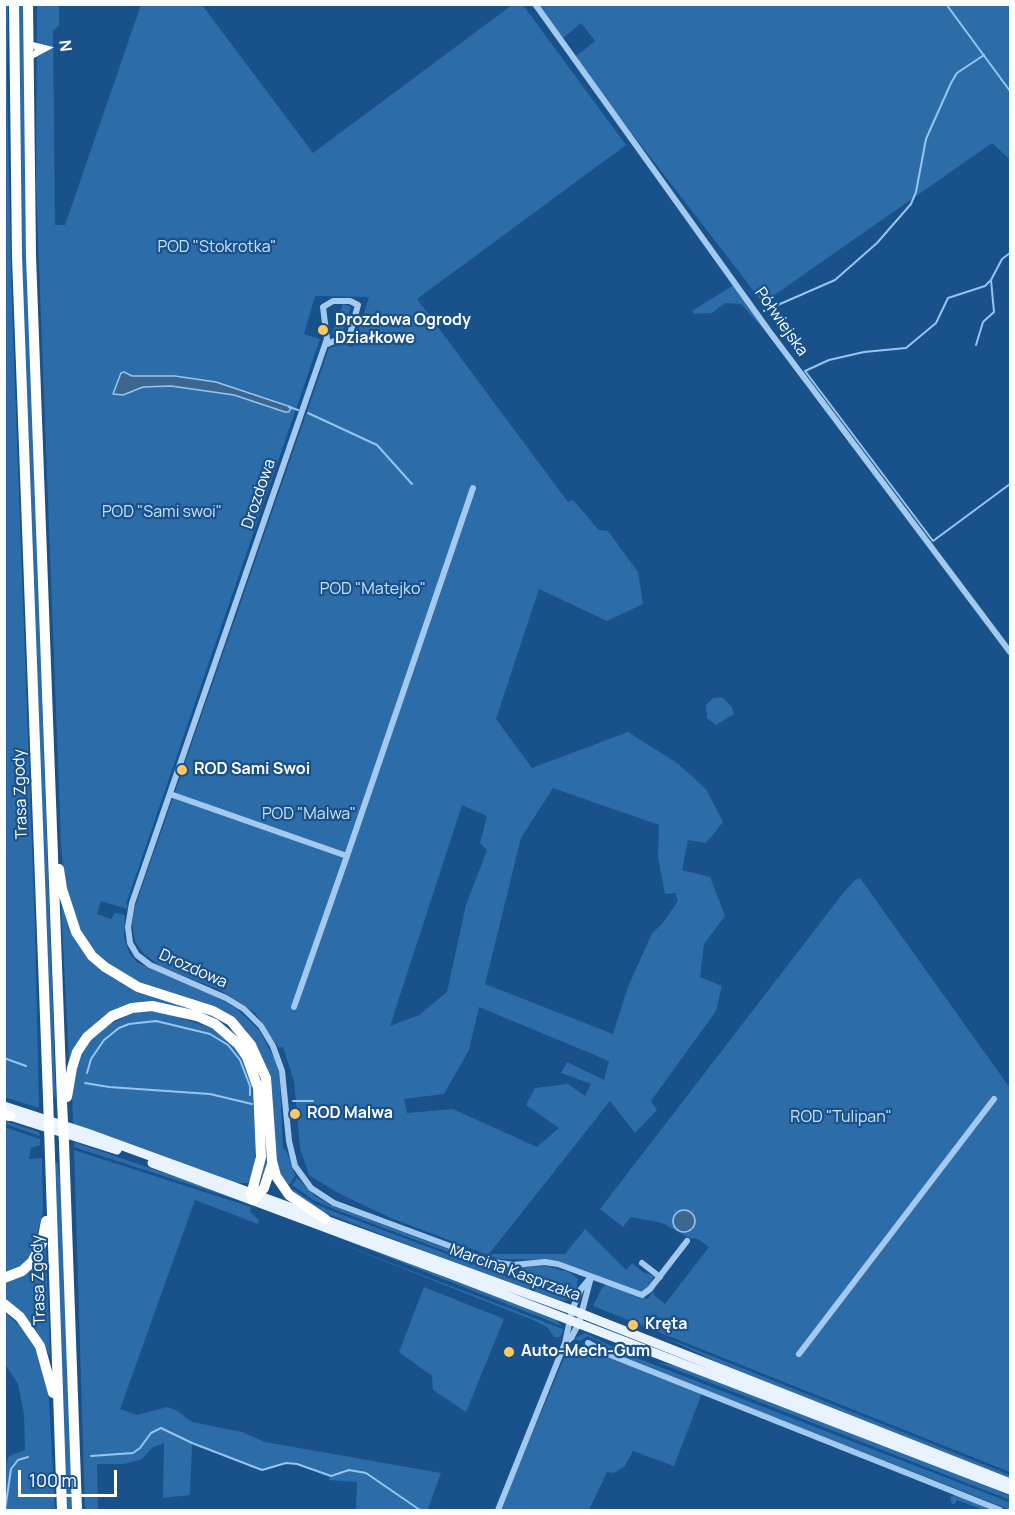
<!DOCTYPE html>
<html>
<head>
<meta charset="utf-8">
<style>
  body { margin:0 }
  #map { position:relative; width:1015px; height:1515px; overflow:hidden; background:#19518b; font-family:Manrope,sans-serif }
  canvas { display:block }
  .frame { position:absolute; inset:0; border:6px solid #fff; pointer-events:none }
  .north { position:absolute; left:18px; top:18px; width:60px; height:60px; -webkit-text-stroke:4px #19518b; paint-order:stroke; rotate:83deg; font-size:16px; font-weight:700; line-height:24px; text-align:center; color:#fff }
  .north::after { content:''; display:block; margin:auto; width:21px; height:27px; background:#fff; clip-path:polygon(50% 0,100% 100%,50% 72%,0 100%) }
  .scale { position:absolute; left:18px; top:1470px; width:99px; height:27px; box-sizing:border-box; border:3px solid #fff; border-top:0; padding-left:8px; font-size:18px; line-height:21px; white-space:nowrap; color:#fff; -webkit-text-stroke:4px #19518b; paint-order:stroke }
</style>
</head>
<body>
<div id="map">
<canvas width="1015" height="1515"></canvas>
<div class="frame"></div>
<div class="north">N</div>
<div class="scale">100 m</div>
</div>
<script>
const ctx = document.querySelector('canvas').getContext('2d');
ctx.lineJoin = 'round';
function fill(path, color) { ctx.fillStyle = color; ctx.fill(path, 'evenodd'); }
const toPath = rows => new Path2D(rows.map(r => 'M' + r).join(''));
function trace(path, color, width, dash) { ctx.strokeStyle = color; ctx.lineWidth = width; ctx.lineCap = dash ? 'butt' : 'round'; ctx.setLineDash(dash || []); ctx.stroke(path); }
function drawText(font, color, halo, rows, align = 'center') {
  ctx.font = font + ' Manrope,sans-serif'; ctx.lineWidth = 4.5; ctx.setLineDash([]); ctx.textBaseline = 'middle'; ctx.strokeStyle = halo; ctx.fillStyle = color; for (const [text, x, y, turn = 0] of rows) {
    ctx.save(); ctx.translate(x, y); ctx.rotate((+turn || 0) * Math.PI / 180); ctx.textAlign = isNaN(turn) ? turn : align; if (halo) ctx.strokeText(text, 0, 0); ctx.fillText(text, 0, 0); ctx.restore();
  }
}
const green = toPath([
  [8,4,7,81,12,305,35,927,39,1108,4,1097,4,5],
  [18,5,25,5,26,235,56,1100,53,1093,22,314],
  [37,5,59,5,59,25,53,31,55,225,65,225,141,5,202,5,313,153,512,5,523,5,626,145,417,299,568,502,573,500,599,530,608,531,638,572,643,604,607,621,539,589,496,719,532,768,628,732,677,763,706,789,723,822,706,843,688,840,682,870,710,877,725,916,704,944,700,977,722,986,716,1011,651,1101,657,1110,635,1133,610,1101,489,1254,565,1254,585,1229,626,1270,632,1263,643,1272,654,1276,649,1288,642,1292,557,1260,498,1259,391,1218,338,1193,309,1175,300,1148,294,1081,283,1047,279,1048,255,1013,239,1002,218,989,161,967,144,954,135,942,132,924,135,907,329,348,342,344,353,347,369,297,315,296,304,334,320,339,126,904,128,905,127,909,101,901,97,914,111,919,115,913,125,915,124,938,130,954,138,963,217,997,236,1008,259,1030,276,1061,280,1080,283,1149,286,1150,295,1175,291,1183,286,1186,278,1171,266,1066,255,1042,245,1029,235,1021,147,988,100,958,88,943,72,914,63,869,61,842,36,187],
  [553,788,659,825,658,857,665,894,675,893,678,901,662,924,652,933,628,987,613,1034,485,984,521,838],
  [462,805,487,816,480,843,487,850,466,905,447,992,419,1015,390,1026],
  [479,1007,609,1061,604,1080,567,1062,561,1073,591,1084,585,1096,568,1084,535,1088,526,1105,559,1128,537,1147,453,1109,407,1113,404,1099,444,1094,469,1050],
  [537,5,1010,5,1010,160,992,143,763,303,600,92,576,56,595,41,581,23,562,39],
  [737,283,767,333,741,304,725,303,712,313,695,314,692,311],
  [343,304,351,307,343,331,347,333,339,338,332,333],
  [722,697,732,707,734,714,716,725,707,718,706,705,713,698],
  [860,878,1010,1088,1010,1472,593,1306,602,1288,607,1284,647,1299,654,1291,654,1295,665,1304,709,1247,698,1239,689,1238,662,1223,631,1217,623,1227,600,1209,844,892,855,880],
  [61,904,78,943,91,961,111,977,136,991,214,1017,244,1040,263,1082,267,1165,265,1177,262,1176,252,1060,195,1012,118,1009,69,1062],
  [141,1010,158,1011,215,1029,243,1056,252,1081,256,1149,253,1177,247,1183,231,1183,73,1124,72,1085,83,1051,91,1038,105,1026],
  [5,1121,39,1132,40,1136,5,1124],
  [5,1127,40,1139,40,1145,31,1148,29,1159,42,1158,43,1212,31,1256,15,1271,5,1274],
  [74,1142,266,1208,265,1209,74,1147],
  [74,1150,251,1207,250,1212,259,1220,258,1224,195,1200,120,1409,137,1415,167,1407,176,1410,192,1422,242,1432,265,1442,441,1473,428,1509,431,1510,356,1510,357,1482,329,1480,330,1476,297,1464,286,1463,262,1470,192,1444,190,1495,163,1498,164,1443,153,1447,142,1459,124,1464,97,1464,98,1510,85,1510],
  [54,1163,58,1163,60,1178,73,1510,66,1510],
  [297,1178,315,1196,330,1205,491,1265,509,1268,546,1266,569,1272,578,1279,576,1293,572,1299,339,1211,315,1201,292,1185],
  [293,1189,315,1204,332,1211,570,1300,562,1301,497,1279,331,1215,314,1208,290,1191],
  [272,1210,555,1319,562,1326,271,1211],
  [318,1235,563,1329,562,1334,559,1337,554,1337,547,1327,533,1320],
  [46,1246,50,1356,35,1328,5,1299,4,1282],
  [424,1287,504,1319,466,1412,433,1390,432,1376,399,1352],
  [4,1311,28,1333,40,1356,48,1382,55,1510,5,1510,5,1467,9,1456,25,1450,24,1414,18,1384,5,1364],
  [585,1333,629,1355,1009,1502,1010,1510,605,1350,600,1342,587,1336,581,1341,574,1339],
  [659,1335,1010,1475,1010,1478,745,1375],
  [581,1346,702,1393,674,1466,633,1451,625,1466,614,1473,607,1472,589,1510,500,1510,568,1349],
  [657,1362,677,1366,980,1483,1010,1496,1010,1500],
  [955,1495,958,1496,993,1510,984,1510,957,1500,955,1504,952,1504,950,1497]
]);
const water = toPath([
  [124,372,132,376,175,376,216,382,291,407,289,412,285,412,234,395,171,386,143,387,123,395,113,394,121,373,124,372],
  '673 1221a11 11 0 1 1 22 0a11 11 0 1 1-22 0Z'
]);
const stream = toPath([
  [946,4,1010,91],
  [1010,253,1002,259,991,280,985,286,948,298,936,323,906,348,864,352,829,360,805,371,933,541,1010,484],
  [764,311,835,280,877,243,911,204,916,192,926,139,951,83,957,73,984,55],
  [976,345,983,322,994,312,991,280],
  [289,407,298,410],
  [308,413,377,445,412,484],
  [4,1058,26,1066],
  [87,1073,91,1059,104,1040,119,1028,129,1024,156,1021,210,1034,228,1045,240,1060,250,1086,250,1095],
  [85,1083,109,1087,210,1094,252,1104],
  [293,1101,313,1101],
  [91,1456,133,1453,140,1448,151,1433,161,1428,192,1443,262,1470,286,1463,297,1464,331,1476,349,1470,366,1473,420,1510],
  [5,1510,11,1469,18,1460,28,1457]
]);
const street = toPath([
  [535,4,769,331,1010,652],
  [325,345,350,334,358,305,350,301,333,301,323,307,327,339,132,903,128,927,130,943,137,955,150,965,226,998,244,1009,261,1026,273,1046,282,1071,289,1141,295,1166,311,1188,334,1203,493,1262,513,1265,545,1262,558,1264,642,1295,650,1289,687,1241],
  [170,794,347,856,294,1007],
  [347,856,473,488],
  [642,1263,660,1277],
  [565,1343,571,1338,579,1323,591,1277],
  [588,1343,608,1354,1000,1510],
  [799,1354,994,1099],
  [498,1510,565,1343,572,1310,581,1289,591,1277]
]);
const primary = toPath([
  [4,1106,87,1133,572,1310,1010,1483],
  [4,1114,117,1150],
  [152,1163,450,1274,1010,1490]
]);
const highway = toPath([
  [14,4,17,257,48,1097],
  [28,4,31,256,62,1102],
  [59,869,62,889,76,932,92,956,105,967,138,987,213,1011,231,1021,251,1045,266,1078,272,1161,276,1176,289,1195,325,1219],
  [67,1097,72,1068,77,1052,87,1037,112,1016,132,1008,152,1006,197,1016,215,1024,238,1044,247,1057,258,1088,261,1157,251,1195,253,1200],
  [4,1115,10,1116],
  [64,1143,77,1510],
  [50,1156,62,1510],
  [253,1200,264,1188,272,1164],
  [4,1278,22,1271,32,1262,42,1243,46,1221],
  [4,1304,20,1317,40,1346,53,1393]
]);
const highwayBridge = toPath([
  [48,1097,50,1156],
  [62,1102,64,1143]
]);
const markers = [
  [323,330,6,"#ffc75f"],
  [182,770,6,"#ffc75f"],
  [295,1114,6,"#ffc75f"],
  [633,1325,6,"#ffc75f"],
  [509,1352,6,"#ffc75f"]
];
const parkNames = [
  ["POD \"Stokrotka\"",217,248],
  ["POD \"Sami swoi\"",162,513],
  ["POD \"Matejko\"",373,590],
  ["POD \"Malwa\"",309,815],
  ["ROD \"Tulipan\"",841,1118]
];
const poiNames = [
  ["Drozdowa Ogrody",335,321],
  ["Działkowe",335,339],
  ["ROD Sami Swoi",194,770],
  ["ROD Malwa",307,1114],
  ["Kręta",645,1325],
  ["Auto-Mech-Gum",521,1352]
];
const streetNames = [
  ["Półwiejska",781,322,55],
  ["Drozdowa",259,494,-71],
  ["Trasa Zgody",21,794,-92],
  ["Drozdowa",193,969,24],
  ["Marcina Kasprzaka",515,1273,20],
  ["Trasa Zgody",39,1280,-92]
];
fill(green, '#2c6ca9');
fill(water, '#3d668f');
trace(water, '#96c5f0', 1.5);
trace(stream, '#96c5f0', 2);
trace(street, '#a3c9ee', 6);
trace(primary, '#e9f3ff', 9);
trace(highway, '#fff', 10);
trace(highwayBridge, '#fff', 10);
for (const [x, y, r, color] of markers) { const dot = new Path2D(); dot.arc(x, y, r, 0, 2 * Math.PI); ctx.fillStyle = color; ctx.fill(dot); trace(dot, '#19518b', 2); }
drawText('16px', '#c9e2fa', '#19518b', parkNames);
drawText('bold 16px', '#fff', '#19518b', poiNames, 'left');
drawText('16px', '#fff', '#19518b', streetNames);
</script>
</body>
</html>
